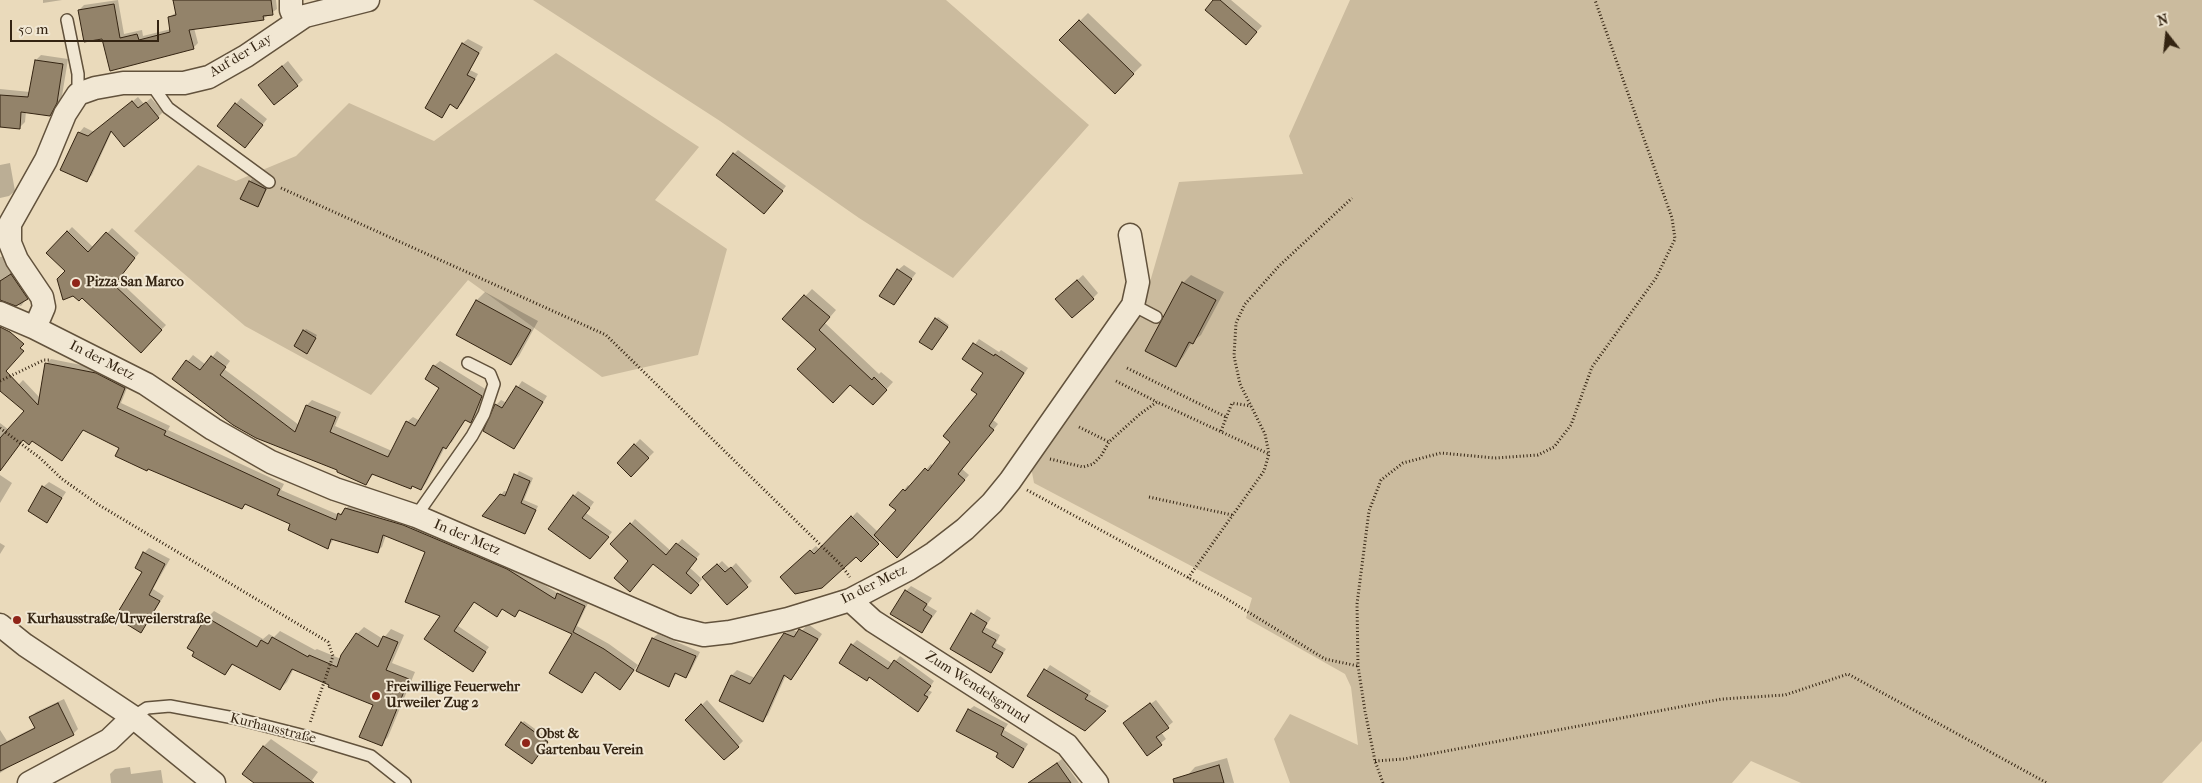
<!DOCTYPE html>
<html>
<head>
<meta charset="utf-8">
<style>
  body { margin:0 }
  #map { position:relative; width:2202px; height:783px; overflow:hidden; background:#eadabb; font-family:"IM FELL French Canon",serif }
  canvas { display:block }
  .north { position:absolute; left:2142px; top:10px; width:50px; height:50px; -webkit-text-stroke:4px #f1e7d3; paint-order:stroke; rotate:344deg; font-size:14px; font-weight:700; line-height:20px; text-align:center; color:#342412 }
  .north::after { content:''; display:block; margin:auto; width:18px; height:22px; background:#342412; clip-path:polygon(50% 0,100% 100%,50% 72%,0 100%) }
  .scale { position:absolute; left:10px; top:20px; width:149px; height:22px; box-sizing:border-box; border:2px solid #342412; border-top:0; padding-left:6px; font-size:15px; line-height:18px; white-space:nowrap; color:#342412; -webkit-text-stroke:4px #f1e7d3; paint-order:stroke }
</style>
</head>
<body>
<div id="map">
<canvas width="2202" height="783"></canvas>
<div class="north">N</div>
<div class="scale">50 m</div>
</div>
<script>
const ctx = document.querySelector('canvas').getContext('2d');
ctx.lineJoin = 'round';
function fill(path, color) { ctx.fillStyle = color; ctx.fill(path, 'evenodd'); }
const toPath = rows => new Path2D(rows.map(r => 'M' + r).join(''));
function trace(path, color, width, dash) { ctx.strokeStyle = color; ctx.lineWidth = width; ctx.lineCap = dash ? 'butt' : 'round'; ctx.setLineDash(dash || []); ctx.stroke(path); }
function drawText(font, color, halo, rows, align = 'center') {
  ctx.font = font + ' "IM FELL French Canon",serif'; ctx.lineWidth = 4; ctx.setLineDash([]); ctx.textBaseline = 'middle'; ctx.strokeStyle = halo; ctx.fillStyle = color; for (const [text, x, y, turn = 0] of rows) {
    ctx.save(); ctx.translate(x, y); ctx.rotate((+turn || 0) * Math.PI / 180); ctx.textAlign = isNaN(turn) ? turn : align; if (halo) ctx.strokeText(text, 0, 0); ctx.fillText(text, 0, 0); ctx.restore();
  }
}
const green = toPath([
  [533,0,946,0,1089,125,953,278,859,218,720,121],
  [1350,0,2202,0,2202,741,2162,783,1801,783,1751,761,1732,783,1290,783,1274,739,1290,714,1358,745,1351,687,1345,674,1246,618,1252,598,1034,483,1031,467,1143,306,1179,182,1303,174,1289,136],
  [556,53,699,147,655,200,727,249,698,355,602,377,468,280,371,395,245,326,134,231,198,165,236,181,296,156,349,103,434,141]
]);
const shadow = toPath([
  [43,0,62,0,43,3],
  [118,0,124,34,142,30,143,36,171,29,169,17,177,12,175,0,276,0,277,9,263,19,194,28,198,43,193,48,103,37,79,10,84,5],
  [1215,0,1231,0,1262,26,1251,38],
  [1088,13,1142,65,1115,92,1061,40],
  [468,39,483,47,470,70,478,74,462,103,457,107,451,104,442,116,426,107,463,43],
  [41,55,68,59,62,96,55,109,49,115,26,111,25,122,19,128,0,126,0,89,30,92,36,60],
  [288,61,303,80,275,104,265,80],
  [138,97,144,104,151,98,163,112,158,117,112,131,92,175,87,180,79,133,84,127,94,132],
  [241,98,267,119,250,141,219,125],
  [738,150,786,186,769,208,734,154],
  [10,163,15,191,9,196,0,198,0,165],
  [252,179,268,187,260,203,250,182],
  [72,227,94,248,112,228,139,253,117,279,166,325,141,351,67,271,48,253],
  [4,256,12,273,15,271,31,294,23,300,24,302,21,306,6,300,0,291,0,257],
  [904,265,916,273,893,304,898,270],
  [1083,275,1098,293,1093,298,1062,294],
  [1191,275,1224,292,1201,335,1192,342,1183,357,1175,365,1183,283],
  [812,289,836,310,825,323,879,374,881,372,893,382,873,404,818,349,784,319],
  [485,292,538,321,519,356,511,364,457,334,477,300],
  [938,317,949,325,934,347,936,319],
  [306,329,317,335,309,350,304,331],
  [979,339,999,352,1001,350,1028,368,993,420,998,424,962,469,969,475,902,552,881,540,861,560,856,555,787,572,816,546,820,550,857,512,878,532,897,510,904,490,908,485,910,487,931,464,933,466,952,442,979,394,985,373,964,359],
  [217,351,230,361,224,369,299,425,307,405,312,400,341,412,335,426,392,451,407,422,413,417,420,421,441,388,434,366,440,361,487,390,476,416,470,422,466,419,452,442,445,447,426,483,421,489,413,485,411,487,374,473,366,484,173,379,193,355,206,365],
  [51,359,101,369,129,383,121,403,170,426,168,430,284,484,281,490,339,515,351,504,408,521,512,565,559,594,563,589,589,601,577,626,609,644,638,665,624,684,596,671,582,691,573,634,521,609,515,615,503,608,497,615,475,601,458,626,489,647,472,671,442,616,426,552,386,535,382,547,377,551,334,539,328,547,292,523,246,503,242,507,84,429,62,459,33,439,23,439,0,471,0,423,9,430,26,410,8,396,23,380,40,398,46,364],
  [522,381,547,396,519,442,514,448,485,430,496,405,501,400,507,403],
  [640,439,654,452,631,475,618,463],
  [519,471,533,478,524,500,538,506,528,529,525,533,501,495,504,491,508,492],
  [0,475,12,483,0,503],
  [49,482,66,492,47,521,43,487],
  [578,491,594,502,586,513,612,532,595,553,574,496],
  [635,519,671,551,682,539,700,554,689,567,702,579,709,573,722,561,730,569,736,563,752,581,727,604,704,577,695,588,653,563,630,561,631,524],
  [0,543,5,546,0,554],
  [149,548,170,559,153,589,164,596,141,631,144,553],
  [911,586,932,598,927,605,937,611,922,632,906,591],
  [977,609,991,618,985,627,1000,635,996,643,1006,649,991,672,952,649],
  [214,611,263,639,269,634,274,637,280,631,315,650,317,649,341,659,357,634,364,627,383,639,391,629,404,635,392,663,415,672,388,737,381,744,374,704,294,668,287,682,280,689,234,663,225,674,207,618],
  [808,624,822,634,796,673,791,678,786,675,768,715,763,720,720,701,732,675,737,670,755,678,785,634,791,629,800,633],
  [658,634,700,652,690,672,686,677,677,673,669,685,653,638],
  [857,640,893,664,900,656,934,681,928,690,932,692,918,710,870,676,867,680,852,645],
  [1050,665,1091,691,1089,694,1109,706,1085,729,1029,695],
  [64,699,78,729,73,734,18,761,0,773,0,730,7,741,35,727,31,717,36,712],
  [707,700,743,741,738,746,686,720],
  [1156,700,1173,722,1161,732,1166,739,1147,754,1129,719],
  [974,706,1008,724,1004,730,1028,744,1013,766,1000,753,969,710],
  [524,721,549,739,534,761,522,723],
  [271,739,318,772,310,783,257,783,263,747],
  [1227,758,1234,783,1189,783,1187,776,1195,767],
  [1062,759,1079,783,1037,783,1035,780,1039,775],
  [130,767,131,774,161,770,163,783,111,783,110,774,115,769]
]);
const building = toPath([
  [173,0,271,0,273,15,263,16,264,20,189,30,194,49,110,71,102,39,84,42,78,10,114,4,120,38,137,34,139,40,170,32,168,17,176,15,173,0],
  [1213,0,1220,0,1257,32,1246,45,1205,10,1213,0],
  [1079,20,1134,74,1115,94,1059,40,1079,20],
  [462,43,479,53,467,75,475,79,457,109,450,104,442,118,425,108,462,43],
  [35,60,63,64,57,103,50,116,21,112,20,129,0,127,0,95,28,97,35,60],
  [282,66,298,86,274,105,258,85,282,66],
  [132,101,138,108,146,102,159,118,124,147,111,131,87,182,60,170,78,132,88,136,132,101],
  [235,103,263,125,245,148,217,126,235,103],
  [733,153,783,191,764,214,716,175,733,153],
  [249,181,266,189,258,207,240,199,249,181],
  [67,231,88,252,106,232,135,258,114,285,162,330,141,353,82,298,79,301,73,296,63,300,57,279,65,271,46,253,67,231],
  [897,269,912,279,894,305,879,296,897,269],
  [11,274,28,299,16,306,0,300,0,281,11,274],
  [1077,280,1094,299,1072,318,1055,299,1077,280],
  [1182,282,1216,300,1193,344,1189,342,1176,367,1145,351,1182,282],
  [804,295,830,317,819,330,872,380,874,377,887,390,873,405,850,385,833,403,797,369,816,349,782,319,804,295],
  [476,300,531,330,511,365,456,335,476,300],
  [935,318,948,327,932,350,919,342,935,318],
  [0,327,10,332,24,344,20,348,24,351,6,371,38,405,45,363,96,373,125,388,117,408,166,431,164,435,280,489,277,495,336,520,338,513,341,515,345,508,403,525,507,569,555,599,557,593,585,606,573,632,604,649,634,670,620,690,595,672,582,693,549,673,572,634,519,610,515,617,502,609,497,617,474,602,454,631,486,652,473,672,424,639,440,616,405,602,425,552,383,535,378,553,331,539,328,549,288,530,290,524,245,504,242,509,148,469,147,471,115,456,119,448,83,430,62,461,32,441,29,445,23,440,0,471,0,438,24,411,0,391,0,327],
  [303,330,316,338,307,354,294,346,303,330],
  [973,343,994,356,995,354,1024,373,989,426,994,430,958,474,965,480,897,558,874,535,896,510,889,505,903,489,905,491,925,468,928,471,950,442,943,436,977,394,971,390,983,373,962,359,973,343],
  [211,356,226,367,220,375,295,432,306,405,336,417,330,432,388,457,406,421,415,426,439,388,425,379,433,365,482,396,471,423,465,420,446,449,443,447,421,490,412,486,411,489,372,474,366,485,337,472,337,470,256,438,233,425,172,379,186,360,200,370,211,356],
  [516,386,543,402,514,449,483,431,495,404,502,408,516,386],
  [634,444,649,458,631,477,617,463,634,444],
  [514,474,530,481,521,503,536,510,525,534,482,516,500,494,505,496,514,474],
  [42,486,62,498,47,523,28,511,42,486],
  [573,495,590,508,582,518,609,537,590,559,548,529,573,495],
  [851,516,879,544,861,562,856,557,822,588,795,594,780,577,810,550,814,554,851,516],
  [630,523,666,555,676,543,697,559,686,573,699,585,691,594,653,564,630,592,614,578,628,561,610,544,630,523],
  [143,552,165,564,149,595,160,601,141,633,115,617,142,572,135,568,143,552],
  [717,564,725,572,731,567,748,587,727,605,702,577,717,564],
  [905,590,927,604,923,610,932,616,922,633,890,614,905,590],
  [971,613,987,623,982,632,996,640,992,647,1003,653,991,673,950,649,971,613],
  [206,617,257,647,261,640,268,644,272,637,308,657,309,655,337,667,341,655,356,633,378,647,383,636,398,642,386,670,409,679,382,746,359,737,373,705,328,687,329,685,292,669,280,690,232,664,225,675,192,656,194,652,187,648,206,617],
  [799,629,818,639,791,680,784,675,763,722,719,701,731,675,750,684,784,633,794,637,799,629],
  [652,638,696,656,686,678,675,673,669,687,636,671,652,638],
  [851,644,888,669,894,660,931,686,924,695,928,697,918,712,869,677,867,681,839,663,851,644],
  [1044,669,1088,695,1085,699,1106,711,1085,731,1027,696,1044,669],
  [58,703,74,735,0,771,0,746,35,728,29,717,58,703],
  [1150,703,1169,728,1156,737,1162,745,1147,756,1123,723,1150,703],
  [701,704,739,747,724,760,685,720,701,704],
  [968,709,1004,728,1001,735,1024,749,1013,768,996,757,998,753,956,731,968,709],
  [521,722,548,742,532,764,505,745,521,722],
  [263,746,314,783,254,783,242,774,263,746],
  [1057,763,1071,783,1028,783,1057,763],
  [1219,765,1224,783,1174,783,1173,779,1219,765]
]);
const path = toPath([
  [281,188,606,335,841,565,850,577],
  [1127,368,1226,417],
  [0,381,44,360,51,360],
  [1116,381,1157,402],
  [1079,427,1109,442],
  [0,428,40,458,62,479,99,505,328,642,333,656,310,723],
  [1221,431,1232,403,1251,406],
  [1050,459,1083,467,1093,464,1101,456,1109,442,1140,414,1157,402,1269,454],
  [1027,490,1222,596,1325,659,1358,666],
  [1149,497,1232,515],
  [1188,578,1264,471,1269,454,1265,434,1240,384,1234,356,1236,323,1245,304,1279,266,1352,198],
  [1375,761,1404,759,1722,699,1785,695,1848,674,2047,783],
  [1383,783,1375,761,1365,711,1358,666,1357,604,1369,511,1381,480,1403,463,1441,453,1495,458,1538,455,1554,447,1571,425,1592,367,1656,278,1675,239,1672,218,1595,0]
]);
const lane = toPath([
  [67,20,78,74,78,94],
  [152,85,168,108,269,182],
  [1133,305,1156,317],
  [416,516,472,436,484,414,494,384,490,374,468,363],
  [133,717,147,708,170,706,234,718,305,736,371,756,405,783]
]);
const street = toPath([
  [291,0,291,10,296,21],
  [0,313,35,328,146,384,213,429,271,462,335,489,416,516,676,628,704,635,730,632,788,619,850,600,909,569,934,553,965,529,992,503,1010,481,1133,305,1138,282,1130,235],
  [35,328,44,307,42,297,17,260,10,243,10,224,46,160,65,114,78,94,95,88,123,83,184,83,209,77,246,56,305,16,368,0],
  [850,600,873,621,1067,745,1097,783],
  [0,625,25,645,133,717,214,783],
  [29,783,109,740,133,717]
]);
const markers = [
  [76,283,5,"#8f2418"],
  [17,620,5,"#8f2418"],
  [376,696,5,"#8f2418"],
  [526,743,5,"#8f2418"]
];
const streetNames = [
  ["Auf der Lay",241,56,-31],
  ["In der Metz",102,361,27],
  ["In der Metz",467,538,23],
  ["In der Metz",874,585,-26],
  ["Zum Wendelsgrund",977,688,33],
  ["Kurhausstraße",273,729,14]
];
const poiNames = [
  ["Pizza San Marco",86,283],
  ["Kurhausstraße/Urweilerstraße",27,620],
  ["Freiwillige Feuerwehr",386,688],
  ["Urweiler Zug 2",386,704],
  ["Obst &",536,735],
  ["Gartenbau Verein",536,751]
];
fill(green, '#cbbb9e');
fill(shadow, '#0003');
fill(building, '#93836a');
trace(building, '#342412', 1);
trace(lane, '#62523c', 14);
trace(street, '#62523c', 25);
trace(path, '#342412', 3, [1, 2.5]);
trace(lane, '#f1e7d3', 11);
trace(street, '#f1e7d3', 22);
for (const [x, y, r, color] of markers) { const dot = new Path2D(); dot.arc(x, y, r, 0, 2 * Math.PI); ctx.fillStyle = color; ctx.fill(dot); trace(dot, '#f1e7d3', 2); }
drawText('14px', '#342412', '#f1e7d3', streetNames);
drawText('bold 14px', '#342412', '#f1e7d3', poiNames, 'left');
</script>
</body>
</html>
